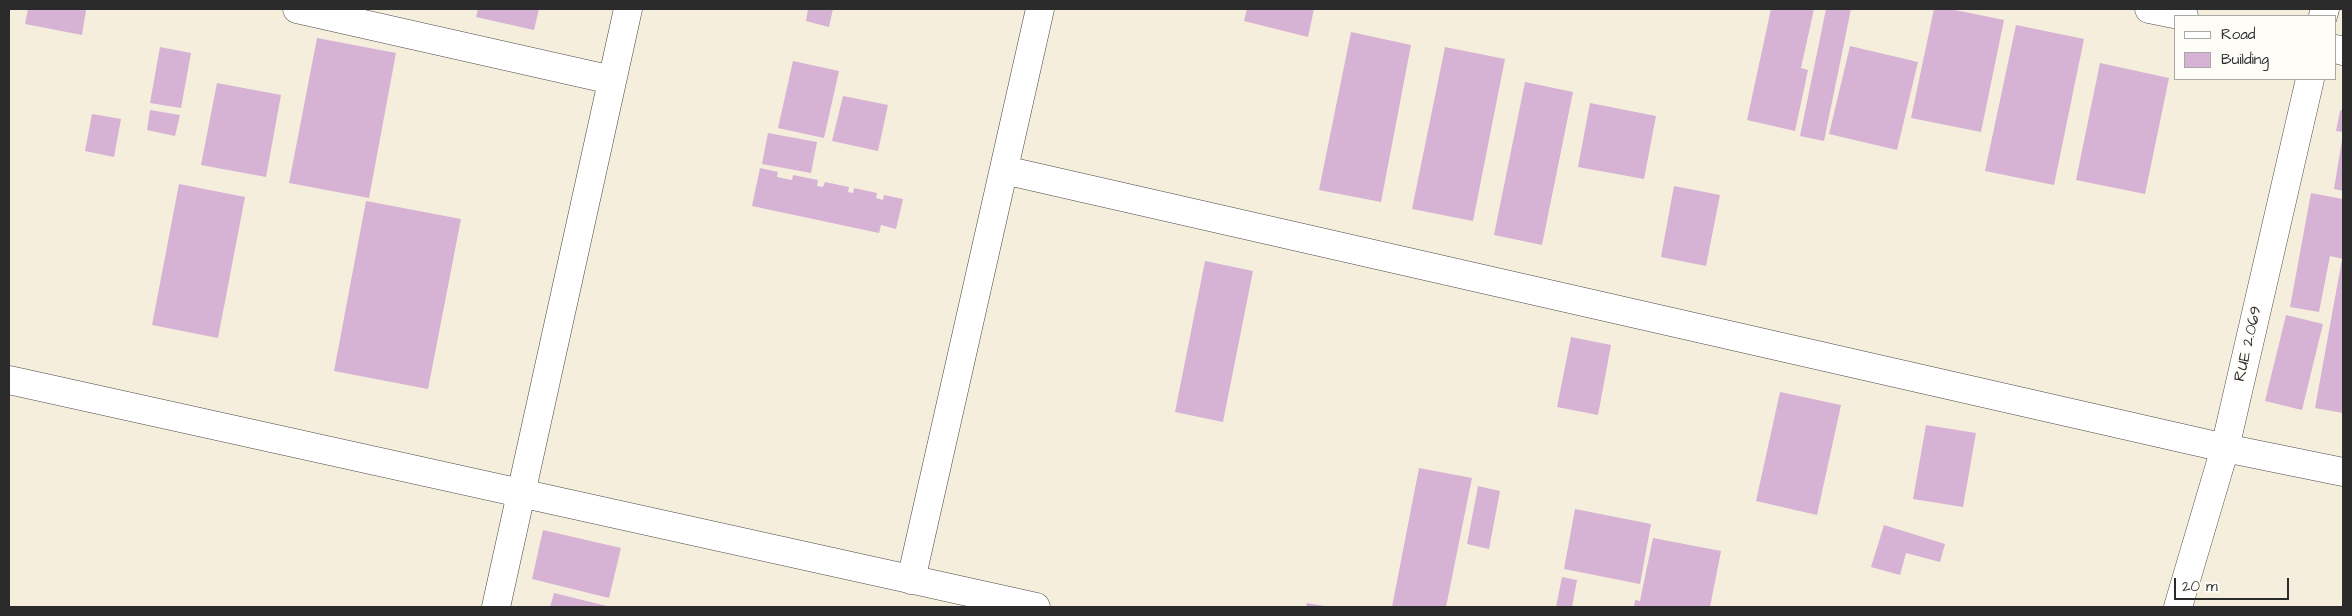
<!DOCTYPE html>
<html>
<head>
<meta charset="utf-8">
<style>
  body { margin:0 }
  #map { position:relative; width:2352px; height:616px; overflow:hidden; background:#f6eedc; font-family:"Architects Daughter",sans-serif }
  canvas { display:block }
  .frame { position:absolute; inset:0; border:10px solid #2b2b2b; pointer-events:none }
  .legend { position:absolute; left:2174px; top:15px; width:162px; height:65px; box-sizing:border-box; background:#fdfcf7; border:1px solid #a9a8a5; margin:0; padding:6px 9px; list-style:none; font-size:15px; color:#2b2b2b }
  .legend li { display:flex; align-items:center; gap:10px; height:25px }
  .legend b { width:25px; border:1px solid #a9a8a5 }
  .scale { position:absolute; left:2174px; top:578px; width:115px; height:22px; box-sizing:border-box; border:2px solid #2b2b2b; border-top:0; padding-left:6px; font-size:15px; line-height:18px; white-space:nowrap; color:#2b2b2b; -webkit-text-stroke:4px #fdfcf7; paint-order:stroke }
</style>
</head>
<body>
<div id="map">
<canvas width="2352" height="616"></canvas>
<div class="frame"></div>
<ul class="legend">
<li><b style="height:6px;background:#fff"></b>Road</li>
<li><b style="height:14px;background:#d6b2d5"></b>Building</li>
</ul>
<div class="scale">20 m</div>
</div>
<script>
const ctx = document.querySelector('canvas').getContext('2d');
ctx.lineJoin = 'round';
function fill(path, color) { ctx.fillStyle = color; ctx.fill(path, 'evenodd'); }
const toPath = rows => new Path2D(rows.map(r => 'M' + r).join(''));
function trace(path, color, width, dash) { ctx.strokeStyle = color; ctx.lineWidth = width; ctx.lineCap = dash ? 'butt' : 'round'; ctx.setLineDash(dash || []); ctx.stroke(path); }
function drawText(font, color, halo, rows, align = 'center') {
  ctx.font = font + ' "Architects Daughter",sans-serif'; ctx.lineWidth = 4; ctx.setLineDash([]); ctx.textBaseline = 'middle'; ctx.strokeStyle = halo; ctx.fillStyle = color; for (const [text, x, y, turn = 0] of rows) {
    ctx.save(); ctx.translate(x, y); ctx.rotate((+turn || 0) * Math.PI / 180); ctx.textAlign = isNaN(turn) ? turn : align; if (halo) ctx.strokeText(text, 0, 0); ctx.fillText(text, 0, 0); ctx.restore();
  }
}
const building = toPath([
  [28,9,86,10,82,35,25,24],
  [478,9,539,9,534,30,476,17],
  [808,9,833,9,829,27,806,21],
  [1247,9,1314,9,1308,37,1244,21],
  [1771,9,1814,9,1801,68,1808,70,1795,131,1747,120],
  [1826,9,1851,9,1824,141,1800,136],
  [1934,9,1950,9,2004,20,1981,132,1911,118],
  [2016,25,2084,39,2054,185,1985,171],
  [1351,32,1411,45,1381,202,1319,190],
  [317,38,396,53,369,198,289,183],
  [1850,46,1918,62,1897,150,1829,134],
  [160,47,191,53,181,108,150,103],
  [1445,47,1505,59,1473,221,1412,209],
  [793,61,839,71,824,138,778,128],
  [2100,63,2169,78,2145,194,2076,180],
  [1525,82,1573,92,1542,245,1494,235],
  [217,83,281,95,266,177,201,165],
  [843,96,888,105,878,151,832,141],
  [1590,103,1656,116,1644,179,1578,167],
  [2343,109,2343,132,2336,131,2340,111],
  [150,110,180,115,175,136,147,130],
  [92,114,121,119,114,157,85,151],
  [768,133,817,142,811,173,762,164],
  [2342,140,2343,140,2343,191,2334,189],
  [760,168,778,172,777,177,792,180,793,175,818,180,817,186,823,187,825,182,849,187,848,192,853,193,854,188,877,193,876,198,883,200,884,195,903,199,896,229,881,225,879,233,752,206],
  [179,184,245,197,218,338,152,325],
  [1674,186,1720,195,1706,266,1661,257],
  [2311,193,2343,199,2343,259,2330,256,2319,312,2290,307],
  [366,201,461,219,428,389,334,371],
  [2342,259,2343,259,2343,413,2315,408],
  [1205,261,1253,271,1223,422,1175,412],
  [2286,315,2323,324,2302,410,2265,401],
  [1571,337,1611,345,1598,415,1557,407],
  [1780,392,1841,405,1817,515,1756,501],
  [1926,425,1976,433,1963,507,1913,499],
  [1419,468,1472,478,1446,607,1392,607],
  [1478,486,1500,491,1489,549,1467,544],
  [1575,509,1651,524,1640,584,1564,569],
  [1884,525,1945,544,1940,562,1906,553,1900,575,1871,567],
  [543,530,621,548,609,598,532,579],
  [1653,538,1721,551,1710,607,1634,607,1635,600,1640,601],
  [1562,577,1577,580,1572,607,1556,607],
  [554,593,611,607,550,607],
  [1307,603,1325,606,1325,607,1306,607]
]);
const minor = toPath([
  [297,9,612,80],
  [2149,9,2184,16],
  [2323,16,2325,9],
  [2336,49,2343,51],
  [1004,170,2225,448,2343,472],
  [9,380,1036,607],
  [911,580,1040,9],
  [496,607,628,9],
  [2178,607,2225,448,2310,79]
]);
const streetNames = [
  ["RUE 2.069",2249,344,-77]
];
fill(building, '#d6b2d5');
trace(minor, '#494846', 29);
trace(minor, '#fff', 28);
drawText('16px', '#2b2b2b', '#fdfcf7', streetNames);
</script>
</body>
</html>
